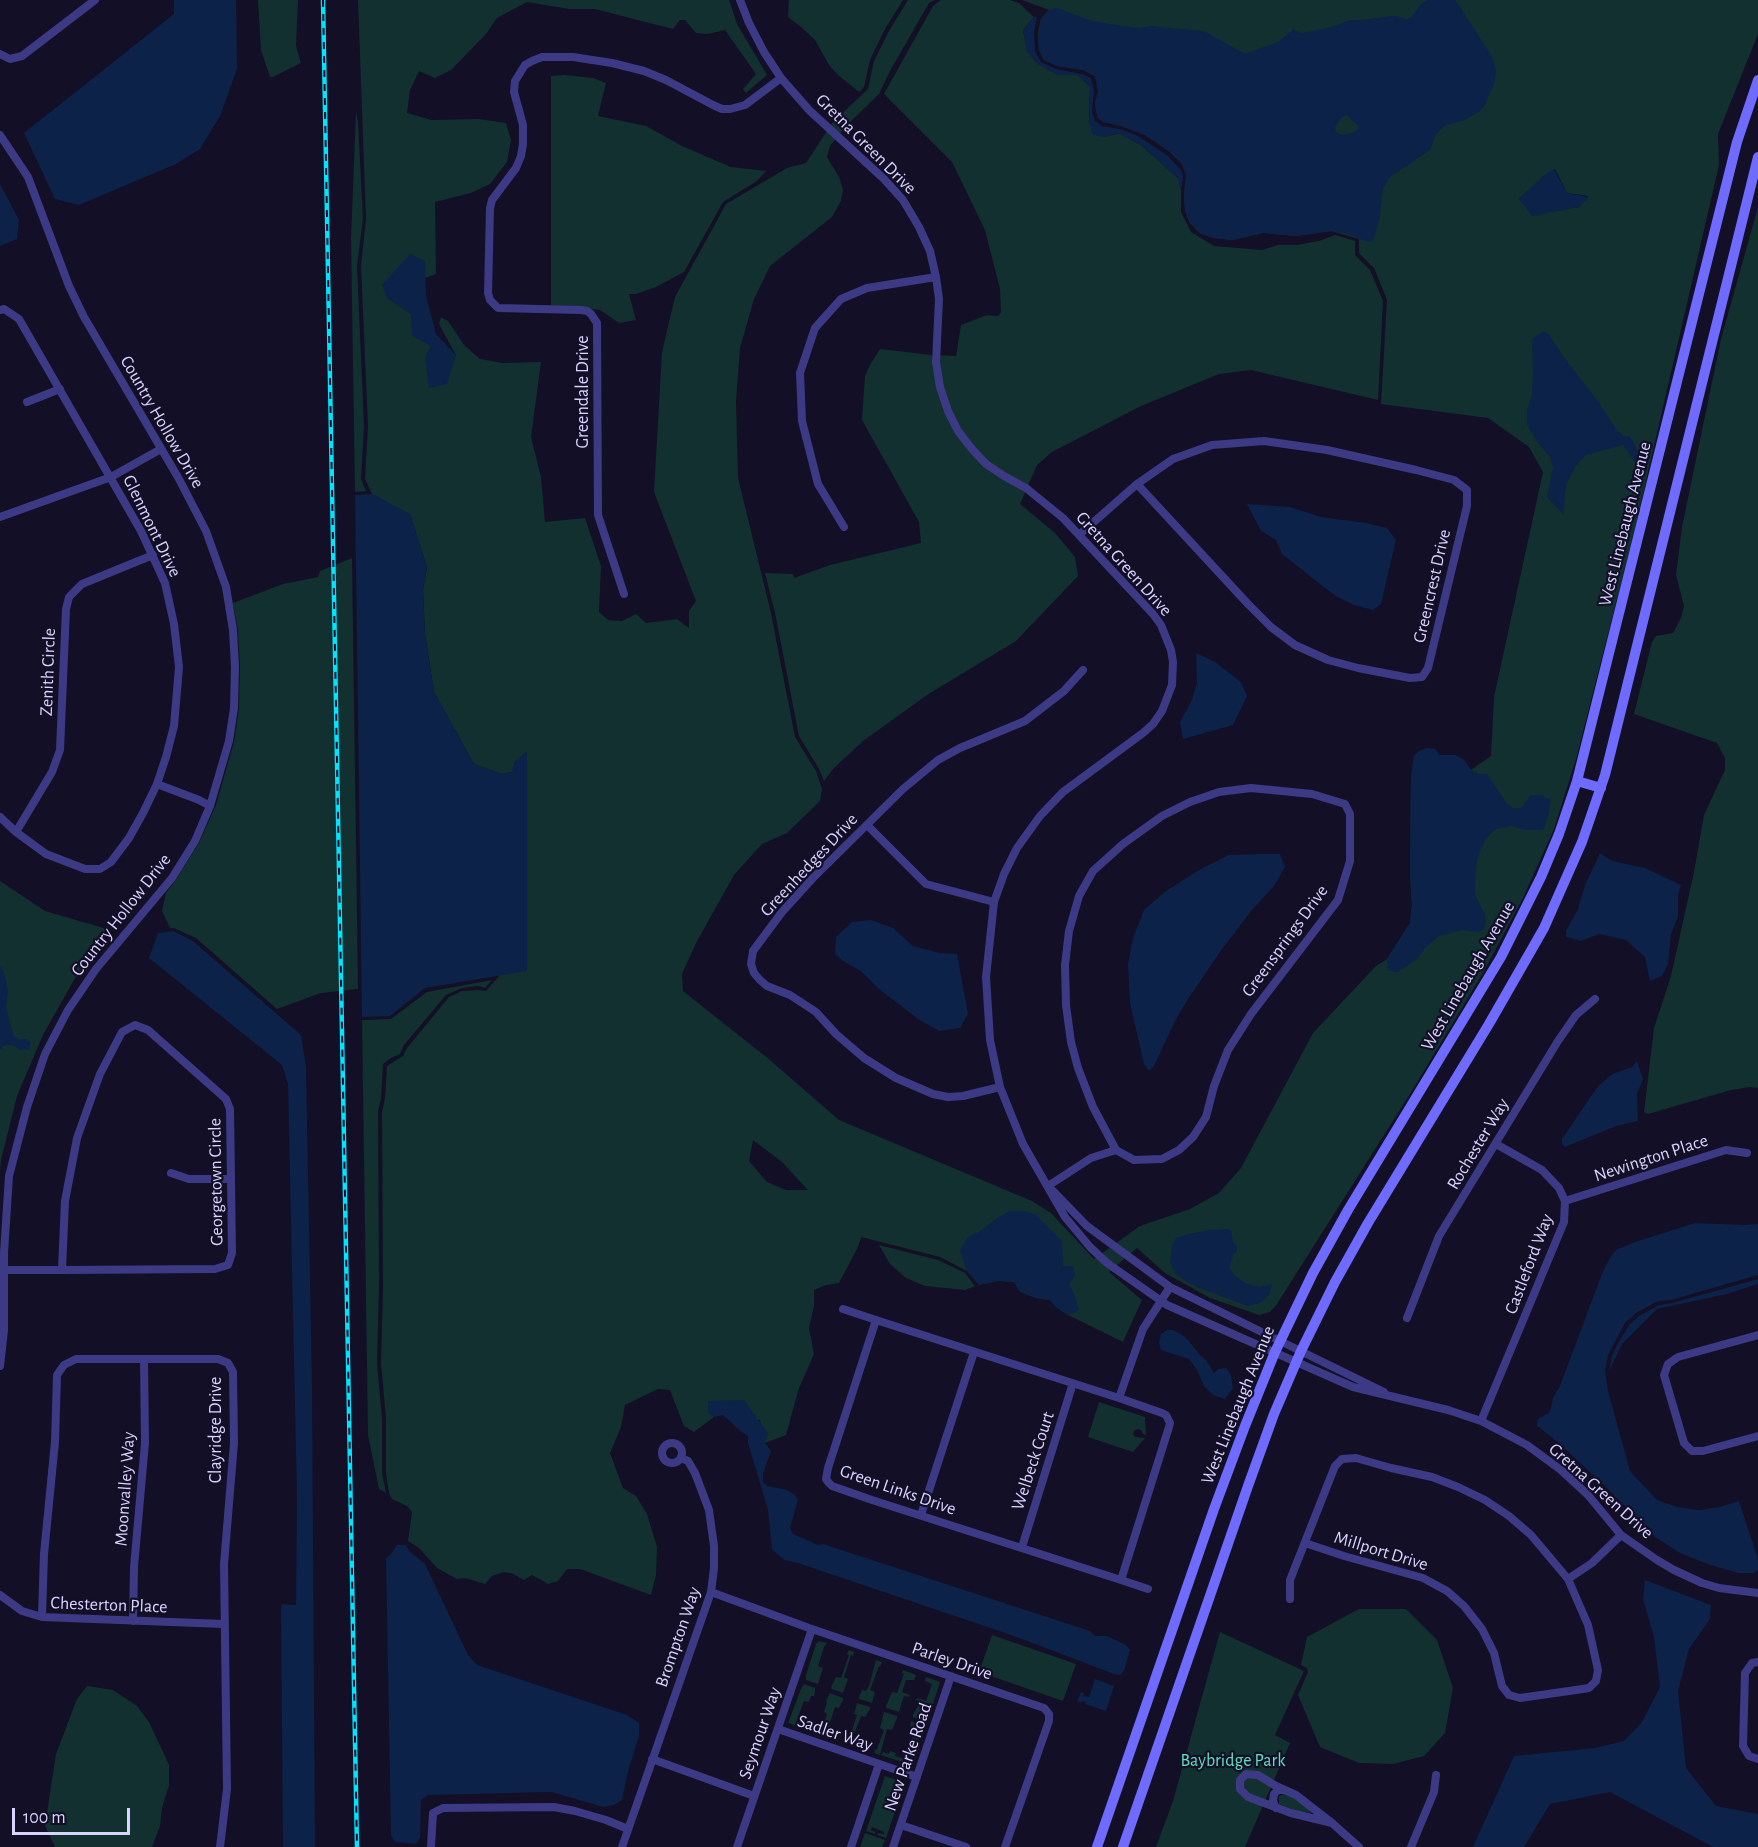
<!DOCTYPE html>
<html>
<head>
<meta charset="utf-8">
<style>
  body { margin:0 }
  #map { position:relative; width:1758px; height:1847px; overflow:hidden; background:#130f26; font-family:"Alegreya Sans",sans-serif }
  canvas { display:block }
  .scale { position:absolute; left:12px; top:1808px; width:118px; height:27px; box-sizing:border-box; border:3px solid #d9d4ff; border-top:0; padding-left:8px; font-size:18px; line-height:21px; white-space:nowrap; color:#d9d4ff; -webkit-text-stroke:4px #130f26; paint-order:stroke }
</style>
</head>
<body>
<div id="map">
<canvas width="1758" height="1847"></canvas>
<div class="scale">100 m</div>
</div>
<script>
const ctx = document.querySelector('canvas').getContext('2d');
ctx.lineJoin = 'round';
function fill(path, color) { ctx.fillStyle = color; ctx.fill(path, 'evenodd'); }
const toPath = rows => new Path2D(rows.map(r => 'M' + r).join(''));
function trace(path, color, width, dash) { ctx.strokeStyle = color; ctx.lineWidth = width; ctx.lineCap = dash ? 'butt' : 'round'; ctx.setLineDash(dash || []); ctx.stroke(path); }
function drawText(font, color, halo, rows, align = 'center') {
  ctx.font = font + ' "Alegreya Sans",sans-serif'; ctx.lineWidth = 4.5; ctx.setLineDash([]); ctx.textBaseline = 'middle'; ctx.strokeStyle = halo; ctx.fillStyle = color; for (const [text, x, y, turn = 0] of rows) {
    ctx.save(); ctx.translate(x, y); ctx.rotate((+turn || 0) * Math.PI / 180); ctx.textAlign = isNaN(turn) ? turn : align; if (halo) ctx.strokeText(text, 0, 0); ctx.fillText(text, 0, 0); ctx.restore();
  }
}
const green = toPath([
  [258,0,298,0,296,46,301,63,273,77,270,77,261,50],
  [358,0,729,0,737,24,767,75,746,93,743,89,756,74,725,30,708,34,696,33,685,20,680,20,673,29,595,9,569,9,527,2,497,18,486,34,451,70,435,78,419,71,410,90,407,113,431,120,479,119,506,123,511,140,507,162,490,184,471,193,435,202,436,274,425,278,425,261,388,298,411,314,431,346,425,359,456,355,439,324,441,317,448,321,464,345,480,359,503,363,541,362,531,437,541,477,545,522,585,518,601,566,599,612,608,620,622,621,636,614,646,623,677,619,689,628,689,611,696,601,654,492,662,352,675,297,726,204,787,168,806,163,833,122,868,89,874,61,889,31,908,0,935,0,929,3,890,71,879,94,845,127,830,146,827,157,839,177,843,190,841,201,832,217,770,266,754,299,740,348,736,401,738,478,771,613,795,737,816,771,822,789,820,801,787,833,762,844,734,875,696,943,682,974,683,991,770,1060,839,1120,1032,1201,1051,1213,1094,1259,1140,1226,1190,1209,1219,1193,1241,1168,1313,1033,1376,966,1387,959,1410,923,1412,905,1410,874,1411,777,1414,756,1419,751,1435,749,1439,755,1455,755,1464,760,1471,770,1491,756,1494,697,1543,472,1529,447,1488,418,1381,404,1387,300,1374,268,1359,253,1359,239,1331,231,1296,236,1263,233,1233,240,1214,238,1201,234,1190,223,1185,211,1184,196,1186,175,1182,164,1170,152,1145,135,1121,126,1103,122,1098,118,1095,103,1098,92,1097,83,1095,76,1083,70,1057,66,1044,60,1039,50,1038,33,1041,18,1049,10,1022,0,1758,0,1758,34,1718,134,1719,165,1636,524,1576,759,1554,829,1523,898,1483,973,1410,1094,1277,1304,1270,1312,1259,1315,1210,1298,1165,1273,1137,1248,1109,1272,1142,1300,1123,1342,1068,1315,1057,1308,1050,1300,1036,1298,1020,1292,1014,1282,999,1281,979,1285,967,1271,940,1257,861,1237,858,1247,839,1283,826,1285,814,1290,814,1306,809,1328,814,1354,799,1388,786,1435,765,1443,760,1420,709,1413,714,1417,694,1432,684,1426,670,1390,658,1389,625,1405,621,1427,610,1453,623,1488,636,1496,647,1514,657,1547,656,1575,651,1595,580,1569,567,1569,558,1581,548,1584,532,1575,524,1580,511,1573,504,1572,492,1576,485,1584,465,1578,457,1579,437,1568,419,1548,408,1541,412,1512,407,1506,392,1499,389,1493,386,1473,386,1419,381,1363,383,1287,382,1112,385,1098,387,1066,403,1056,407,1048,449,997,462,991,478,990,486,991,500,975,526,970,527,752,513,772,501,774,474,764,434,692,425,634,423,590,427,567,410,515,372,494,365,479,368,426,361,266,366,219],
  [1555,169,1567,193,1588,196,1579,207,1561,210,1519,199,1545,175],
  [753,1140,782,1162,808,1190,786,1190,767,1182,749,1161],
  [789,0,903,0,885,29,870,60,864,87,859,92,838,75,829,65,815,40,801,27,788,17],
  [941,0,1010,0,1019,3,1034,17,1023,30,1027,51,1037,63,1058,75,1078,75,1090,87,1089,123,1105,137,1119,133,1141,145,1178,178,1181,190,1181,212,1191,232,1214,246,1262,250,1278,245,1297,245,1319,241,1335,235,1355,241,1355,255,1370,270,1383,301,1378,400,1251,370,1219,374,1141,406,1052,452,1037,465,1020,504,1055,533,1075,557,1078,576,1016,641,927,695,863,741,833,769,824,781,819,769,799,736,775,613,765,573,793,574,794,578,830,565,921,543,919,522,862,420,865,376,871,363,880,349,932,355,932,360,936,355,956,356,961,325,987,315,998,316,1001,312,1000,289,985,230,952,162,884,94,933,6],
  [565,75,593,78,606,83,598,116,646,126,682,146,731,167,766,171,757,181,723,202,684,272,656,287,636,294,629,294,636,320,619,323,600,310,551,305,551,76],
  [356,111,358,122,363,219,357,266,364,426,361,479,366,491,355,492,351,239],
  [1758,207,1758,1088,1750,1087,1731,1090,1648,1114,1644,1112,1654,1028,1671,976,1694,872,1704,815,1725,770,1725,758,1717,743,1634,714,1652,642,1656,636,1673,633,1681,618,1684,606,1676,575,1682,527,1721,339],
  [352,558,358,989,321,993,277,1009,196,938,174,928,170,928,162,911,166,893,175,881,199,843,216,805,234,742,239,708,240,667,238,630,233,603,283,584,318,577,320,571],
  [0,881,45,911,107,929,74,980,43,1035,17,1096,1,1160,0,1172],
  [492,980,485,988,478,986,462,988,446,995,404,1045,400,1054,391,1058,383,1064,381,1098,378,1112,379,1287,377,1363,382,1419,382,1473,386,1493,379,1489,368,1435,362,1020,391,1019,427,992],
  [879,1245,938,1260,965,1273,975,1286,965,1290,925,1286,906,1278,890,1264],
  [1099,1402,1145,1417,1146,1435,1143,1434,1141,1430,1137,1429,1134,1431,1133,1434,1135,1437,1145,1438,1133,1452,1088,1437],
  [1359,1609,1406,1609,1437,1640,1453,1688,1445,1733,1424,1756,1393,1764,1359,1763,1320,1747,1298,1695,1308,1672,1307,1668,1301,1665,1307,1637],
  [1220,1632,1304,1671,1275,1735,1290,1743,1245,1847,1156,1847,1173,1801],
  [992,1635,1076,1664,1063,1701,979,1672],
  [819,1641,827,1643,824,1647,818,1666,823,1668,818,1684,806,1680,806,1675,816,1644],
  [849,1650,854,1652,853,1656,851,1655,844,1677,848,1679,843,1693,832,1689,831,1687,836,1677,841,1678,849,1655,847,1654],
  [876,1660,882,1662,880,1667,879,1666,870,1690,875,1692,872,1703,859,1699,859,1697,862,1690,866,1691,869,1686],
  [903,1670,916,1675,914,1680,906,1680,902,1692,910,1695,909,1697,904,1696,899,1712,886,1708,886,1706,892,1692,897,1693,904,1674,902,1673],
  [926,1677,940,1682,929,1716,924,1722,913,1717,913,1715,920,1702,916,1700,917,1698,926,1701,932,1684,925,1681],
  [804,1684,815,1688,815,1692,814,1696,811,1696,809,1702,804,1701,796,1722,804,1725,803,1728,788,1723,801,1689],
  [87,1686,113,1690,137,1706,149,1722,169,1765,169,1785,162,1808,160,1826,152,1847,55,1847,45,1826,56,1754,77,1699],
  [830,1693,843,1698,843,1700,839,1708,835,1707,827,1732,832,1734,830,1738,813,1731,815,1725,818,1726,819,1724,823,1725,827,1714,824,1712,827,1702,826,1701],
  [857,1703,870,1707,870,1709,865,1717,861,1716,852,1740,854,1741,853,1745,843,1742,844,1738,849,1739,857,1715,854,1714],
  [884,1712,897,1716,897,1718,892,1730,887,1729,880,1755,874,1753,876,1749,877,1749,884,1730,880,1728],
  [911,1721,923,1726,911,1765,881,1755,883,1752,889,1754,890,1751,896,1753,895,1756,904,1759,915,1731,910,1729],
  [885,1776,905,1783,886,1838,877,1835,878,1833,884,1834,884,1832,872,1827,871,1830,875,1832,875,1834,866,1831],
  [1286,1793,1298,1799,1312,1813,1297,1811,1279,1804,1279,1796],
  [865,1833,885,1840,882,1847,860,1847]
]);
const water = toPath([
  [174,0,236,0,237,69,220,116,200,149,176,164,79,205,55,199,24,133,174,14],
  [1427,0,1454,0,1456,1,1493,58,1496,72,1495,81,1485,105,1480,111,1465,120,1446,125,1436,134,1430,150,1390,177,1383,189,1380,215,1375,236,1372,241,1368,242,1348,234,1332,231,1296,236,1263,233,1233,240,1214,238,1201,234,1190,223,1185,211,1184,196,1186,175,1182,164,1170,152,1145,135,1121,126,1103,122,1098,118,1096,112,1095,103,1098,92,1095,76,1083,70,1057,66,1044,60,1039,50,1038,42,1041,18,1050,10,1057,8,1092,21,1123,26,1140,28,1150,26,1204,31,1245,54,1278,42,1294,29,1300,33,1309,32,1335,26,1350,20,1363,20,1391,16,1397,16,1406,19,1411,18,1420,5],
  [1348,115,1352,121,1357,124,1358,128,1353,133,1341,135,1336,132,1335,127,1342,117],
  [1034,17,1037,17,1034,32,1035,51,1041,62,1056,69,1082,74,1091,78,1094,91,1092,112,1095,121,1102,126,1120,129,1136,135,1167,155,1181,170,1183,176,1181,190,1178,178,1141,145,1119,133,1105,137,1093,135,1089,123,1090,87,1078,75,1058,75,1037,63,1027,51,1023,30],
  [1554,169,1567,193,1589,197,1579,207,1532,216,1519,199,1545,175],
  [0,184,19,220,17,239,0,246],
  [410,254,425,261,426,296,436,334,456,355,447,384,429,388,425,359,431,346,412,336,411,314,387,298,382,285],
  [1544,331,1549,335,1563,356,1600,404,1616,429,1624,436,1629,436,1633,441,1641,459,1639,468,1623,445,1586,455,1576,466,1566,485,1563,514,1547,497,1553,467,1550,457,1538,443,1527,425,1527,410,1532,395,1533,373,1532,339],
  [372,494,410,514,427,567,423,590,425,634,434,692,474,764,501,774,512,772,514,762,527,751,527,971,425,988,390,1016,362,1017,355,495],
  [1247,504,1290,507,1321,517,1366,523,1387,528,1396,540,1381,604,1373,610,1354,605,1336,596,1320,584,1282,554,1276,540,1261,531],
  [1196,653,1215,662,1241,682,1247,696,1233,725,1183,739,1180,722,1191,702,1197,683],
  [1427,748,1435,749,1439,755,1455,755,1464,760,1471,770,1478,774,1487,774,1507,804,1513,808,1521,808,1531,795,1543,795,1545,798,1551,799,1548,817,1543,830,1524,830,1512,826,1496,829,1486,838,1478,856,1475,875,1475,894,1485,915,1486,922,1484,929,1479,932,1462,930,1439,936,1425,948,1418,958,1398,972,1394,972,1388,970,1387,959,1410,923,1412,905,1410,874,1411,777,1414,756,1419,751],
  [1600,853,1612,861,1645,868,1681,885,1678,895,1678,917,1671,934,1668,964,1662,976,1650,981,1645,957,1626,940,1599,934,1581,941,1566,937,1566,931,1578,909,1585,885],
  [1259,854,1280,854,1285,867,1274,886,1252,910,1222,949,1188,999,1175,1021,1154,1066,1149,1071,1144,1064,1130,1003,1128,964,1133,938,1144,910,1166,891,1201,869,1229,855],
  [871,920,893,928,913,946,940,953,957,954,968,1014,960,1028,939,1031,918,1019,879,989,861,971,843,961,835,954,836,937,852,922],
  [173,931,193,941,301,1035,306,1067,312,1386,315,1847,283,1847,281,1604,296,1605,297,1498,288,1084,282,1065,149,958,158,933],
  [0,966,4,973,8,991,6,1008,14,1037,19,1039,26,1039,30,1042,29,1050,20,1050,15,1046,10,1045,4,1046,0,1050],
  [1637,1061,1643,1079,1637,1094,1638,1121,1616,1126,1565,1147,1562,1144,1562,1139,1598,1086,1612,1074,1632,1067],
  [1010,1211,1025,1211,1036,1215,1062,1241,1063,1266,1073,1266,1075,1276,1069,1284,1074,1293,1079,1310,1068,1315,1057,1308,1050,1300,1036,1298,1020,1292,1014,1282,999,1281,979,1285,967,1271,960,1250,968,1237,979,1232,997,1218],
  [1695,1223,1744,1225,1758,1224,1758,1275,1671,1300,1658,1301,1636,1313,1625,1323,1608,1355,1605,1370,1608,1391,1630,1471,1657,1500,1677,1507,1699,1510,1720,1507,1739,1501,1758,1559,1758,1570,1754,1573,1739,1573,1710,1565,1680,1553,1655,1537,1603,1484,1554,1439,1537,1426,1538,1419,1550,1412,1553,1398,1560,1386,1603,1271,1611,1256,1616,1250,1635,1242],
  [1227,1229,1231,1230,1233,1242,1237,1246,1237,1251,1234,1254,1229,1267,1235,1276,1245,1283,1259,1287,1272,1284,1270,1294,1260,1303,1248,1306,1197,1287,1184,1280,1175,1273,1170,1263,1172,1246,1176,1238,1189,1234,1210,1230],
  [1758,1279,1758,1284,1727,1294,1657,1309,1622,1344,1609,1371,1612,1356,1617,1345,1629,1325,1639,1316,1659,1305,1672,1303],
  [1167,1330,1173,1330,1181,1334,1188,1340,1200,1355,1206,1360,1214,1373,1218,1369,1226,1368,1231,1375,1233,1388,1225,1399,1213,1395,1204,1386,1197,1370,1189,1359,1161,1350,1159,1343,1161,1334],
  [744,1400,768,1433,765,1443,771,1451,763,1474,763,1482,767,1486,787,1490,794,1494,798,1500,790,1528,793,1534,818,1545,823,1544,1090,1631,1095,1636,1107,1636,1126,1645,1130,1650,1124,1671,1120,1675,1114,1674,1014,1636,798,1563,784,1560,772,1549,768,1510,748,1443,748,1436,738,1429,723,1415,714,1417,709,1413,708,1409,708,1401],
  [397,1545,406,1545,410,1552,425,1564,468,1655,477,1665,627,1715,639,1723,639,1736,627,1775,622,1800,614,1805,603,1807,552,1792,428,1795,421,1800,420,1838,416,1844,395,1842,391,1835,386,1558,391,1554],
  [1645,1580,1711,1605,1710,1619,1689,1649,1678,1691,1686,1768,1716,1806,1758,1814,1758,1847,1713,1847,1610,1792,1550,1804,1524,1847,1473,1847,1514,1756,1595,1748,1624,1741,1642,1722,1660,1687,1654,1637,1643,1599],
  [1095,1679,1114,1686,1106,1711,1085,1704,1086,1702,1082,1701,1081,1703,1077,1701,1081,1692,1084,1693,1084,1696,1089,1697]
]);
const minor = toPath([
  [740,0,749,23,764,52,781,78,809,110,884,179,903,200,919,227,930,251,936,277,939,299,936,362,940,387,948,411,958,431,972,449,986,464,1004,476,1026,488,1063,518,1153,614,1161,625,1171,650,1173,662,1172,685,1162,711,1153,724,1143,733,1063,792,1040,816,1017,848,1004,874,994,902,986,977,990,1040,1000,1087,1023,1144,1065,1217,1090,1247,1107,1263,1167,1305,1353,1387,1448,1410,1481,1421,1527,1445,1561,1470,1588,1495,1621,1535,1657,1560,1674,1570,1702,1583,1719,1588,1758,1593],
  [0,54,10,59,22,56,95,0],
  [0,135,28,177,69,286,84,317,179,479,206,531,226,587,233,630,235,667,234,708,229,741,210,806,195,841,172,878,96,969,68,1010,45,1054,27,1107,9,1176,4,1253,4,1330,0,1366],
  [0,310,4,309,19,319,141,531,165,583,174,624,179,667,174,726,166,757,157,784,143,813,129,838,111,862,100,869,85,869,46,854,16,832,0,817],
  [27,402,60,389],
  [1264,441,1327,450,1416,470,1454,480,1467,490,1467,506,1428,668,1422,677,1410,678,1358,668,1328,660,1295,645,1271,627,1248,604,1137,484,1173,459,1212,445,1264,441],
  [0,517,111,477,161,449],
  [844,527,818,484,802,421,800,373,815,328,841,299,867,288,936,277],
  [1079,535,1137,484],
  [624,594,598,515,597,323,591,314,587,311,581,310,498,308,490,300,488,293,490,208,492,200,516,168,521,156,523,144,523,125,514,92,515,81,525,65,532,61,542,57,573,57,612,63,644,71,666,80,713,105,722,109,730,109,745,105,781,78],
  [157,784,199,800,210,806],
  [1251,788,1312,794,1345,804,1350,814,1350,861,1338,900,1251,1014,1228,1050,1214,1086,1206,1117,1193,1137,1179,1150,1162,1159,1134,1160,1116,1150,1093,1107,1078,1068,1071,1042,1066,1005,1065,965,1069,931,1079,896,1093,871,1123,844,1162,816,1190,802,1219,792,1251,788],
  [867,825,926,884,994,902],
  [16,832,52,772,60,750,66,609,69,597,82,584,153,555],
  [1000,1087,963,1096,948,1097,933,1094,896,1078,864,1058,836,1034,816,1012,790,995,767,986,760,980,754,973,751,964,753,951,782,912,813,878,903,789,938,760,960,748,1025,721,1064,691,1083,670],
  [171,1173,189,1179,231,1179],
  [1048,1186,1091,1158,1116,1150],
  [1053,1191,1087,1226,1170,1287,1384,1392],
  [1565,1201,1726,1150,1747,1153],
  [4,1270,62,1270,215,1269,228,1265,232,1253,230,1109,226,1099,148,1030,135,1025,122,1032,100,1074,77,1138,65,1201,62,1270],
  [843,1309,876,1320],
  [1407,1318,1439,1236,1558,1041,1576,1015,1595,999],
  [876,1320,1119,1398,1162,1413,1166,1415,1170,1423,1169,1427,1121,1580,872,1500,832,1486,829,1483,826,1479,828,1468,876,1320],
  [1758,1335,1678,1357,1668,1364,1664,1375,1684,1443,1692,1451,1703,1451,1758,1436],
  [1119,1398,1143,1329,1170,1287],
  [1481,1421,1564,1222,1565,1201,1559,1188,1542,1170,1496,1144],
  '662 1453a10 10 0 1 1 20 0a10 10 0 1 1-20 0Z',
  [921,1515,974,1352],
  [1022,1547,1073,1383],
  [1568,1579,1592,1563,1621,1535],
  [1121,1580,1148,1589],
  [711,1592,809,1628,1044,1708,1049,1714,1049,1721,1005,1847],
  [0,1595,22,1611,42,1617,223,1624],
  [1290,1599,1290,1580,1335,1466,1342,1459,1356,1458,1391,1468,1432,1477,1458,1487,1485,1500,1509,1516,1531,1535,1568,1579,1588,1625,1598,1670,1596,1681,1589,1688,1576,1690,1520,1698,1509,1695,1502,1686,1494,1653,1482,1629,1464,1606,1447,1591,1423,1578,1344,1556,1305,1543],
  [42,1617,44,1554,55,1442,57,1375,64,1365,76,1359,218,1359,228,1363,233,1372,234,1443,224,1564,227,1789,220,1847],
  [133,1621,134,1567,145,1443,144,1359],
  [1758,1662,1752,1663,1745,1673,1743,1746,1749,1756,1758,1759],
  [778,1729,917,1777],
  [652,1759,754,1796],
  [1276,1808,1273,1801,1274,1794,1278,1790,1284,1790],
  [1332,1823,1291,1813,1248,1797,1240,1789,1240,1780,1246,1774,1258,1775,1276,1786,1296,1795,1332,1823,1359,1847],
  [901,1825,966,1847],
  [431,1847,433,1813,443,1808,554,1807,575,1811,606,1820,628,1829],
  [622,1847,711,1592,714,1568,714,1546,709,1510,695,1473,688,1461,681,1458],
  [737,1847,812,1629],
  [851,1847,879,1764],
  [893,1847,951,1676],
  [1411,1847,1434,1792,1436,1775]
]);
const secondary = toPath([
  [1577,781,1601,788],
  [1097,1847,1214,1509,1245,1426,1275,1352,1313,1273,1348,1210,1501,957,1541,877,1559,834,1577,781,1737,142,1758,80],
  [1123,1847,1248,1486,1274,1414,1301,1351,1335,1282,1368,1223,1489,1024,1544,928,1582,842,1605,775,1758,157]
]);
const rail = toPath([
  [323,0,357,1847]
]);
const streetNames = [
  ["Gretna Green Drive",866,144,45],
  ["Greendale Drive",583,392,-90],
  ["Country Hollow Drive",162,422,60],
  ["West Linebaugh Avenue",1625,524,-76],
  ["Glenmont Drive",152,526,64],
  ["Gretna Green Drive",1124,564,48],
  ["Greencrest Drive",1432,586,-77],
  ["Zenith Circle",48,672,-88],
  ["Greenhedges Drive",809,865,-47],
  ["Country Hollow Drive",121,915,-52],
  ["Greensprings Drive",1285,941,-54],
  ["West Linebaugh Avenue",1468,976,-60],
  ["Rochester Way",1478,1144,-59],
  ["Newington Place",1651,1158,-18],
  ["Georgetown Circle",216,1182,-91],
  ["Castleford Way",1529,1264,-69],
  ["West Linebaugh Avenue",1238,1405,-68],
  ["Clayridge Drive",216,1430,-90],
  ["Welbeck Court",1033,1461,-72],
  ["Moonvalley Way",125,1489,-86],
  ["Green Links Drive",898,1490,19],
  ["Gretna Green Drive",1601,1491,42],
  ["Millport Drive",1381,1551,17],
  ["Chesterton Place",109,1605,2],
  ["Brompton Way",678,1637,-71],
  ["Parley Drive",952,1661,19],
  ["Seymour Way",760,1733,-71],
  ["Sadler Way",835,1733,19],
  ["New Parke Road",908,1757,-71]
];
const parkNames = [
  ["Baybridge Park",1233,1761]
];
fill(green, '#12302f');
fill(water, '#0c2248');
trace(minor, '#3d3a85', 8);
trace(secondary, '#6f6bff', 10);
trace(rail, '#00e5ff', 4.5);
trace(rail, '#130f26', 2, [7]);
drawText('18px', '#d9d4ff', '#130f26', streetNames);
drawText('18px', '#5fe0c0', '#130f26', parkNames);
</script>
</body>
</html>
